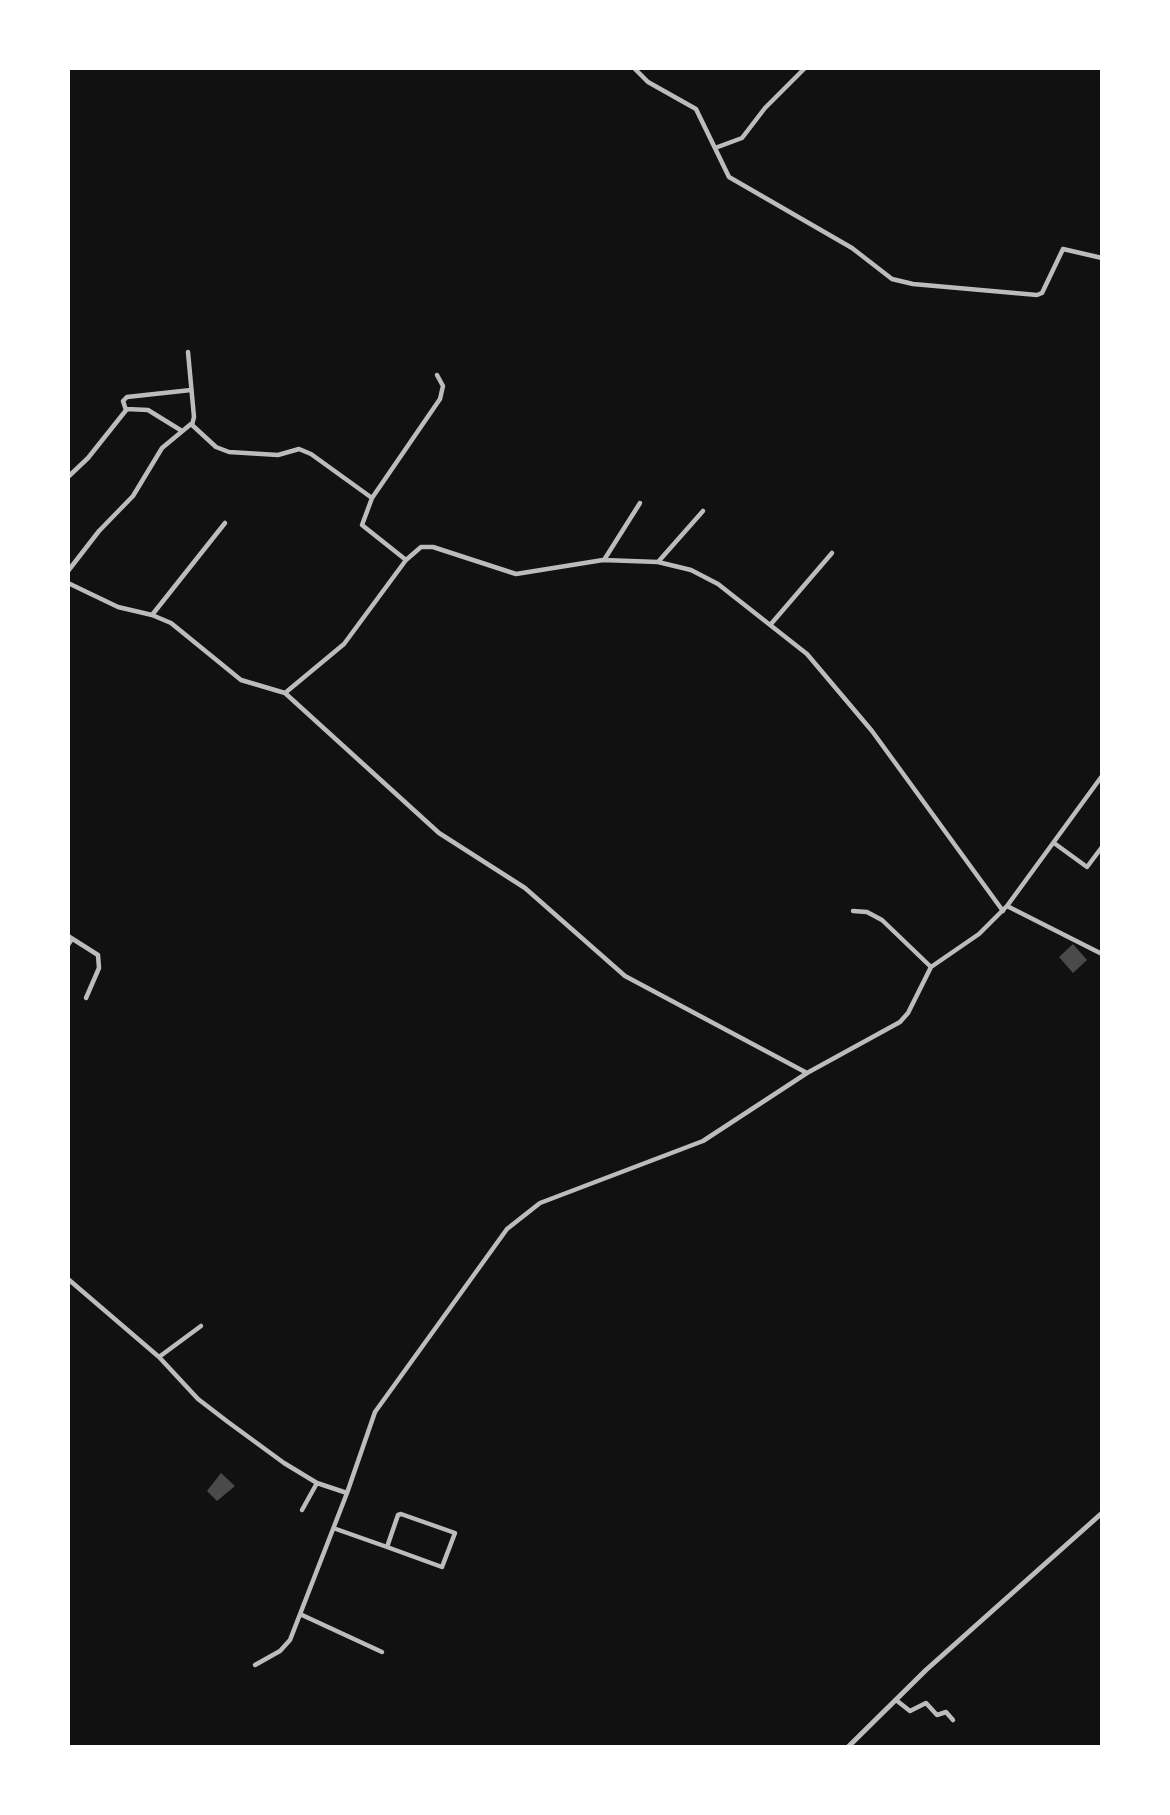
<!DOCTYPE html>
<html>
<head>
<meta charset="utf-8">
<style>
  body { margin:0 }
  #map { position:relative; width:1170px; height:1815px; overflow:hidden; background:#111; font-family:"PT Sans",sans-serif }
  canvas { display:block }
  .frame { position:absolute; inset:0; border:70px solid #fff; pointer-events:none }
</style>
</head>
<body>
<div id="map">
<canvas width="1170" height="1815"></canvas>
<div class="frame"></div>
</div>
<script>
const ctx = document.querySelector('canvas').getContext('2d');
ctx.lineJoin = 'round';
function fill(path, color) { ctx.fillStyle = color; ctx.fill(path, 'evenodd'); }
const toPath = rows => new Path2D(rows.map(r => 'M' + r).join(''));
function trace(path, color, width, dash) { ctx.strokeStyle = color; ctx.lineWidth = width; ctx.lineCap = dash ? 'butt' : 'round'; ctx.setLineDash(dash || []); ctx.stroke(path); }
const building = toPath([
  [1073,944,1087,960,1073,973,1059,957],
  [221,1473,235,1486,217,1501,207,1491]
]);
const minor = toPath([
  [634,68,648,82,696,109,729,177,852,248,892,279,913,284,1037,295,1042,293,1063,249,1102,258],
  [715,148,742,138,765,108,805,68],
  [188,352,194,417,192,425],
  [126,410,123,401,127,397,191,390],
  [68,477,88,458,127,409,148,410,182,431],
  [372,498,440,399,443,386,437,375],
  [604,560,640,503],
  [658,562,703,511],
  [68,571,99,531,133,496,162,448,191,424,216,447,229,452,278,455,299,449,311,454,372,498,362,525,406,560],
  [68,583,118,607,152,615,171,623,241,680,285,693,344,644,406,560,421,547,433,547,516,574,603,560,658,562,691,570,718,584,807,654,872,731,1003,911],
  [152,615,225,523],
  [771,624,832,553],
  [285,693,439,833,525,888,625,976,807,1073],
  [1054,843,1087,867,1102,847],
  [1007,906,1102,954],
  [853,911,867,912,882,920,931,967],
  [68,936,98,955,99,968,86,998],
  [68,945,72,939],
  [68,1279,159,1357,198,1399,228,1422,284,1463,317,1483,347,1493,375,1412,507,1229,540,1203,703,1141,807,1073,900,1022,908,1013,931,967,979,934,1007,906,1102,776],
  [159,1357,201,1326],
  [302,1510,317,1483],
  [336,1529,387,1547,398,1515,401,1514,455,1533,442,1567,387,1547],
  [302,1615,382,1652],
  [255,1665,280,1651,290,1640,347,1493],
  [896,1700,910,1711,926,1703,937,1715,946,1712,953,1720]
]);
const tertiary = toPath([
  [848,1747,926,1670,1102,1513]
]);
fill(building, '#4a4a4a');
trace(minor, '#bcbcbc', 4.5);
trace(tertiary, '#bcbcbc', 5);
</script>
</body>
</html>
